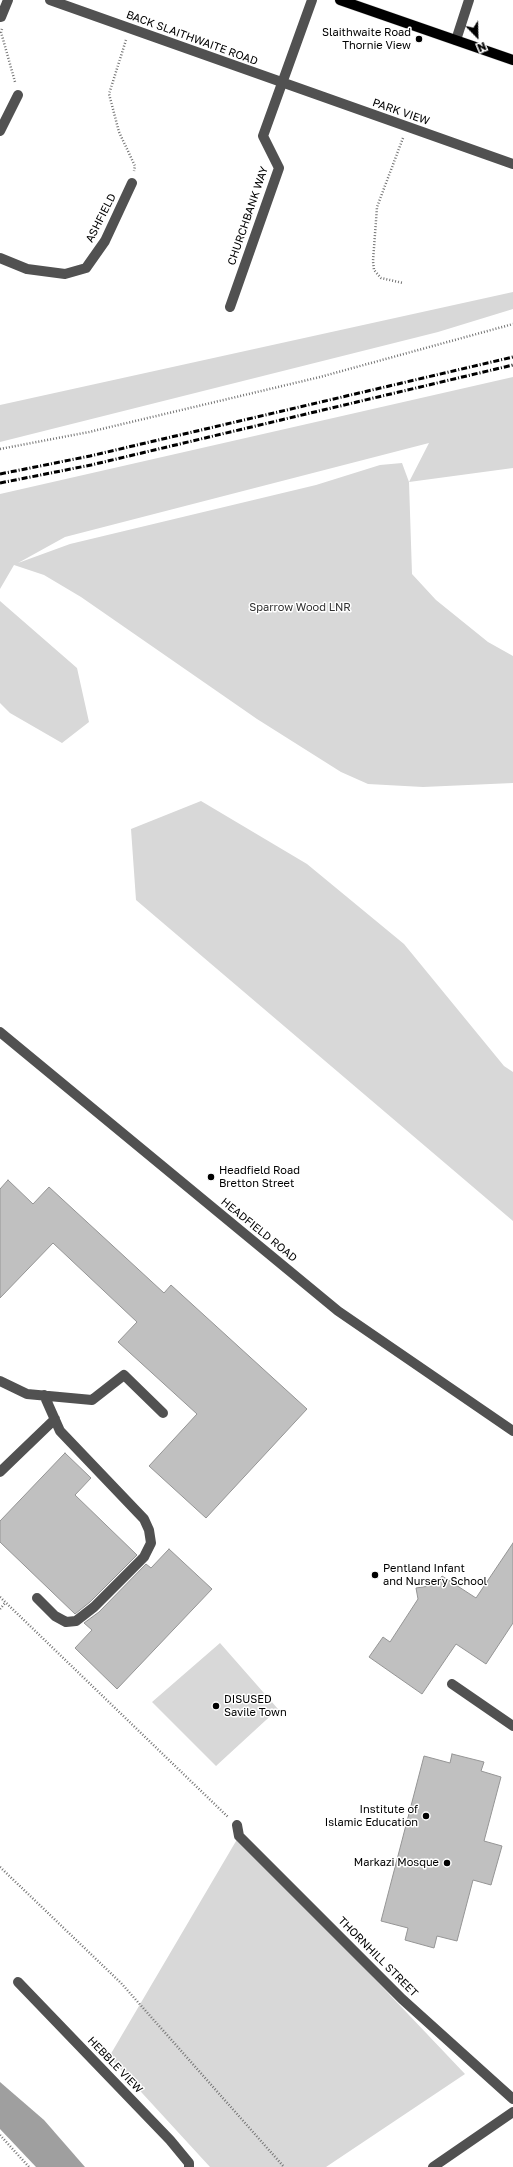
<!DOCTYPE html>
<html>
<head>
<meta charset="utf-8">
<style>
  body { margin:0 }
  #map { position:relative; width:513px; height:2167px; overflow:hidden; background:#fff; font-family:"Golos Text",sans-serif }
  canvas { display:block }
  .north { position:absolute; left:457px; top:16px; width:40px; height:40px; -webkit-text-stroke:3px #fff; paint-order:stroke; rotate:157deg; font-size:11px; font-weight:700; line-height:16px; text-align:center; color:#000 }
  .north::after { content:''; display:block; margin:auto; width:14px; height:18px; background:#000; clip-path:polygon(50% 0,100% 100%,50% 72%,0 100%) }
</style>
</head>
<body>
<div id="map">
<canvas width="513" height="2167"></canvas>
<div class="north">N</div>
</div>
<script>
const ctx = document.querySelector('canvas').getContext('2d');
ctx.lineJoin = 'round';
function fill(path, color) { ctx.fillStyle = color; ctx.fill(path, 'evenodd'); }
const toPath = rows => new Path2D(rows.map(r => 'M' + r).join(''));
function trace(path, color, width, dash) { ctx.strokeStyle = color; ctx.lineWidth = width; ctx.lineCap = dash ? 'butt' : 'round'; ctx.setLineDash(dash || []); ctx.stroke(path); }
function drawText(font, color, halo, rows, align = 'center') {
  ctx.font = font + ' "Golos Text",sans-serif'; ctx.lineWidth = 3; ctx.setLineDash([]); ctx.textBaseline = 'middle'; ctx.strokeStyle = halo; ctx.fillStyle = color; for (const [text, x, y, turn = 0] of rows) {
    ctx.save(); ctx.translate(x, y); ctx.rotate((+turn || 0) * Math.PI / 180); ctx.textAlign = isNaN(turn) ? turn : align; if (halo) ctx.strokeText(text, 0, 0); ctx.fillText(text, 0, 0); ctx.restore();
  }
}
const green = toPath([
  [513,292,513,309,438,332,0,442,0,405],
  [513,377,513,468,409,482,412,574,436,600,488,642,513,656,513,783,423,787,368,784,341,772,257,719,81,597,44,575,14,565,0,589,0,494],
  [429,443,409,482,402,463,380,465,316,485,70,544,18,563,65,537],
  [0,601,77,668,89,722,62,743,10,713,0,703],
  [201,801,307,864,404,944,504,1066,513,1072,513,1221,136,900,131,829],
  [220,1643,278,1709,216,1766,152,1702],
  [239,1836,465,2074,326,2167,210,2167,109,2057]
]);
const water = toPath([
  [0,2082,44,2120,85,2167,36,2167,0,2129]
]);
const building = toPath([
  [8,1180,33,1204,49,1187,164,1293,171,1285,307,1409,206,1518,149,1466,197,1414,118,1342,137,1322,53,1243,0,1298,0,1189,8,1180],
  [65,1453,91,1478,75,1495,137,1555,90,1602,75,1614,0,1542,0,1521,65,1453],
  [513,1543,513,1623,486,1664,456,1644,422,1694,369,1657,383,1637,390,1642,418,1599,416,1588,436,1585,442,1576,476,1598,513,1543],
  [169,1549,212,1589,117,1689,75,1648,92,1630,84,1623,99,1612,146,1564,151,1568,169,1549],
  [452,1754,484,1762,481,1771,501,1777,484,1841,502,1846,491,1885,473,1880,457,1941,437,1936,434,1948,405,1940,408,1928,381,1921,424,1756,450,1763,452,1754]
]);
const path = toPath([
  [2,29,1,32,15,82],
  [126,40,109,94,119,132,135,166,134,171],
  [403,138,377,207,373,261,374,270,381,278,403,283],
  [0,449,89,432,320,377,513,324],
  [0,1597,228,1817],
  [0,1609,5,1603],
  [0,1867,121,1983,284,2167],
  [0,2135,29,2167]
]);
const minor = toPath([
  [50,0,513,164],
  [1,17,8,0],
  [456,40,469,0],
  [0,131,18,95],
  [0,258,27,269,65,274,86,268,105,241,132,183],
  [230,307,279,168,263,136,312,0],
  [0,1032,338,1311,513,1431],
  [0,1381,27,1394,92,1400,124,1375,163,1413],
  [0,1472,55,1419],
  [37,1598,55,1616,66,1622,76,1621,94,1607,144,1557,151,1543,149,1530,144,1519,60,1431,44,1395],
  [452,1684,513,1726],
  [237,1825,239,1836,402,1999,513,2099],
  [18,1982,170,2140,189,2163,189,2167],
  [433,2167,513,2112]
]);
const major = toPath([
  [340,0,513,60]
]);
const rail = toPath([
  [0,474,90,456,513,357],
  [0,483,91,465,513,365]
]);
const markers = [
  [419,39,4,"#000"],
  [211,1177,4,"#000"],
  [375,1575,4,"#000"],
  [216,1706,4,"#000"],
  [426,1816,4,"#000"],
  [447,1863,4,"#000"]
];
const poiNames = [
  ["Slaithwaite Road",411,33],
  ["Thornie View",411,46],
  ["Headfield Road",219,1171,"left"],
  ["Bretton Street",219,1184,"left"],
  ["Pentland Infant",383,1569,"left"],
  ["and Nursery School",383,1582,"left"],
  ["DISUSED",224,1700,"left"],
  ["Savile Town",224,1713,"left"],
  ["Institute of",418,1810],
  ["Islamic Education",418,1823],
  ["Markazi Mosque",439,1863]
];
const streetNames = [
  ["BACK SLAITHWAITE ROAD",192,38,20],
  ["PARK VIEW",401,112,19],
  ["CHURCHBANK WAY",248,216,-71],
  ["ASHFIELD",101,218,-63],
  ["HEADFIELD ROAD",259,1230,39],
  ["THORNHILL STREET",378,1957,45],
  ["HEBBLE VIEW",115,2065,46]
];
const parkNames = [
  ["Sparrow Wood LNR",300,608]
];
fill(green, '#d8d8d8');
fill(water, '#9f9f9f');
fill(building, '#c0c0c0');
trace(building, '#959595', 1);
trace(major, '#dbdbdb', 11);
trace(path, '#737373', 2.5, [1, 2]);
trace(minor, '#515151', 10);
trace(major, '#000', 10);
trace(rail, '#000', 3, [6, 2, 1, 2]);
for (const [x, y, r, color] of markers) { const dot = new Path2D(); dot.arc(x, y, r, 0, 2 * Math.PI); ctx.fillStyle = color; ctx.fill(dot); trace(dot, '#fff', 1.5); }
drawText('11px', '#000', '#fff', poiNames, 'right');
drawText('11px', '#000', '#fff', streetNames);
drawText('11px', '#2f2f2f', '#fff', parkNames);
</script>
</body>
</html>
